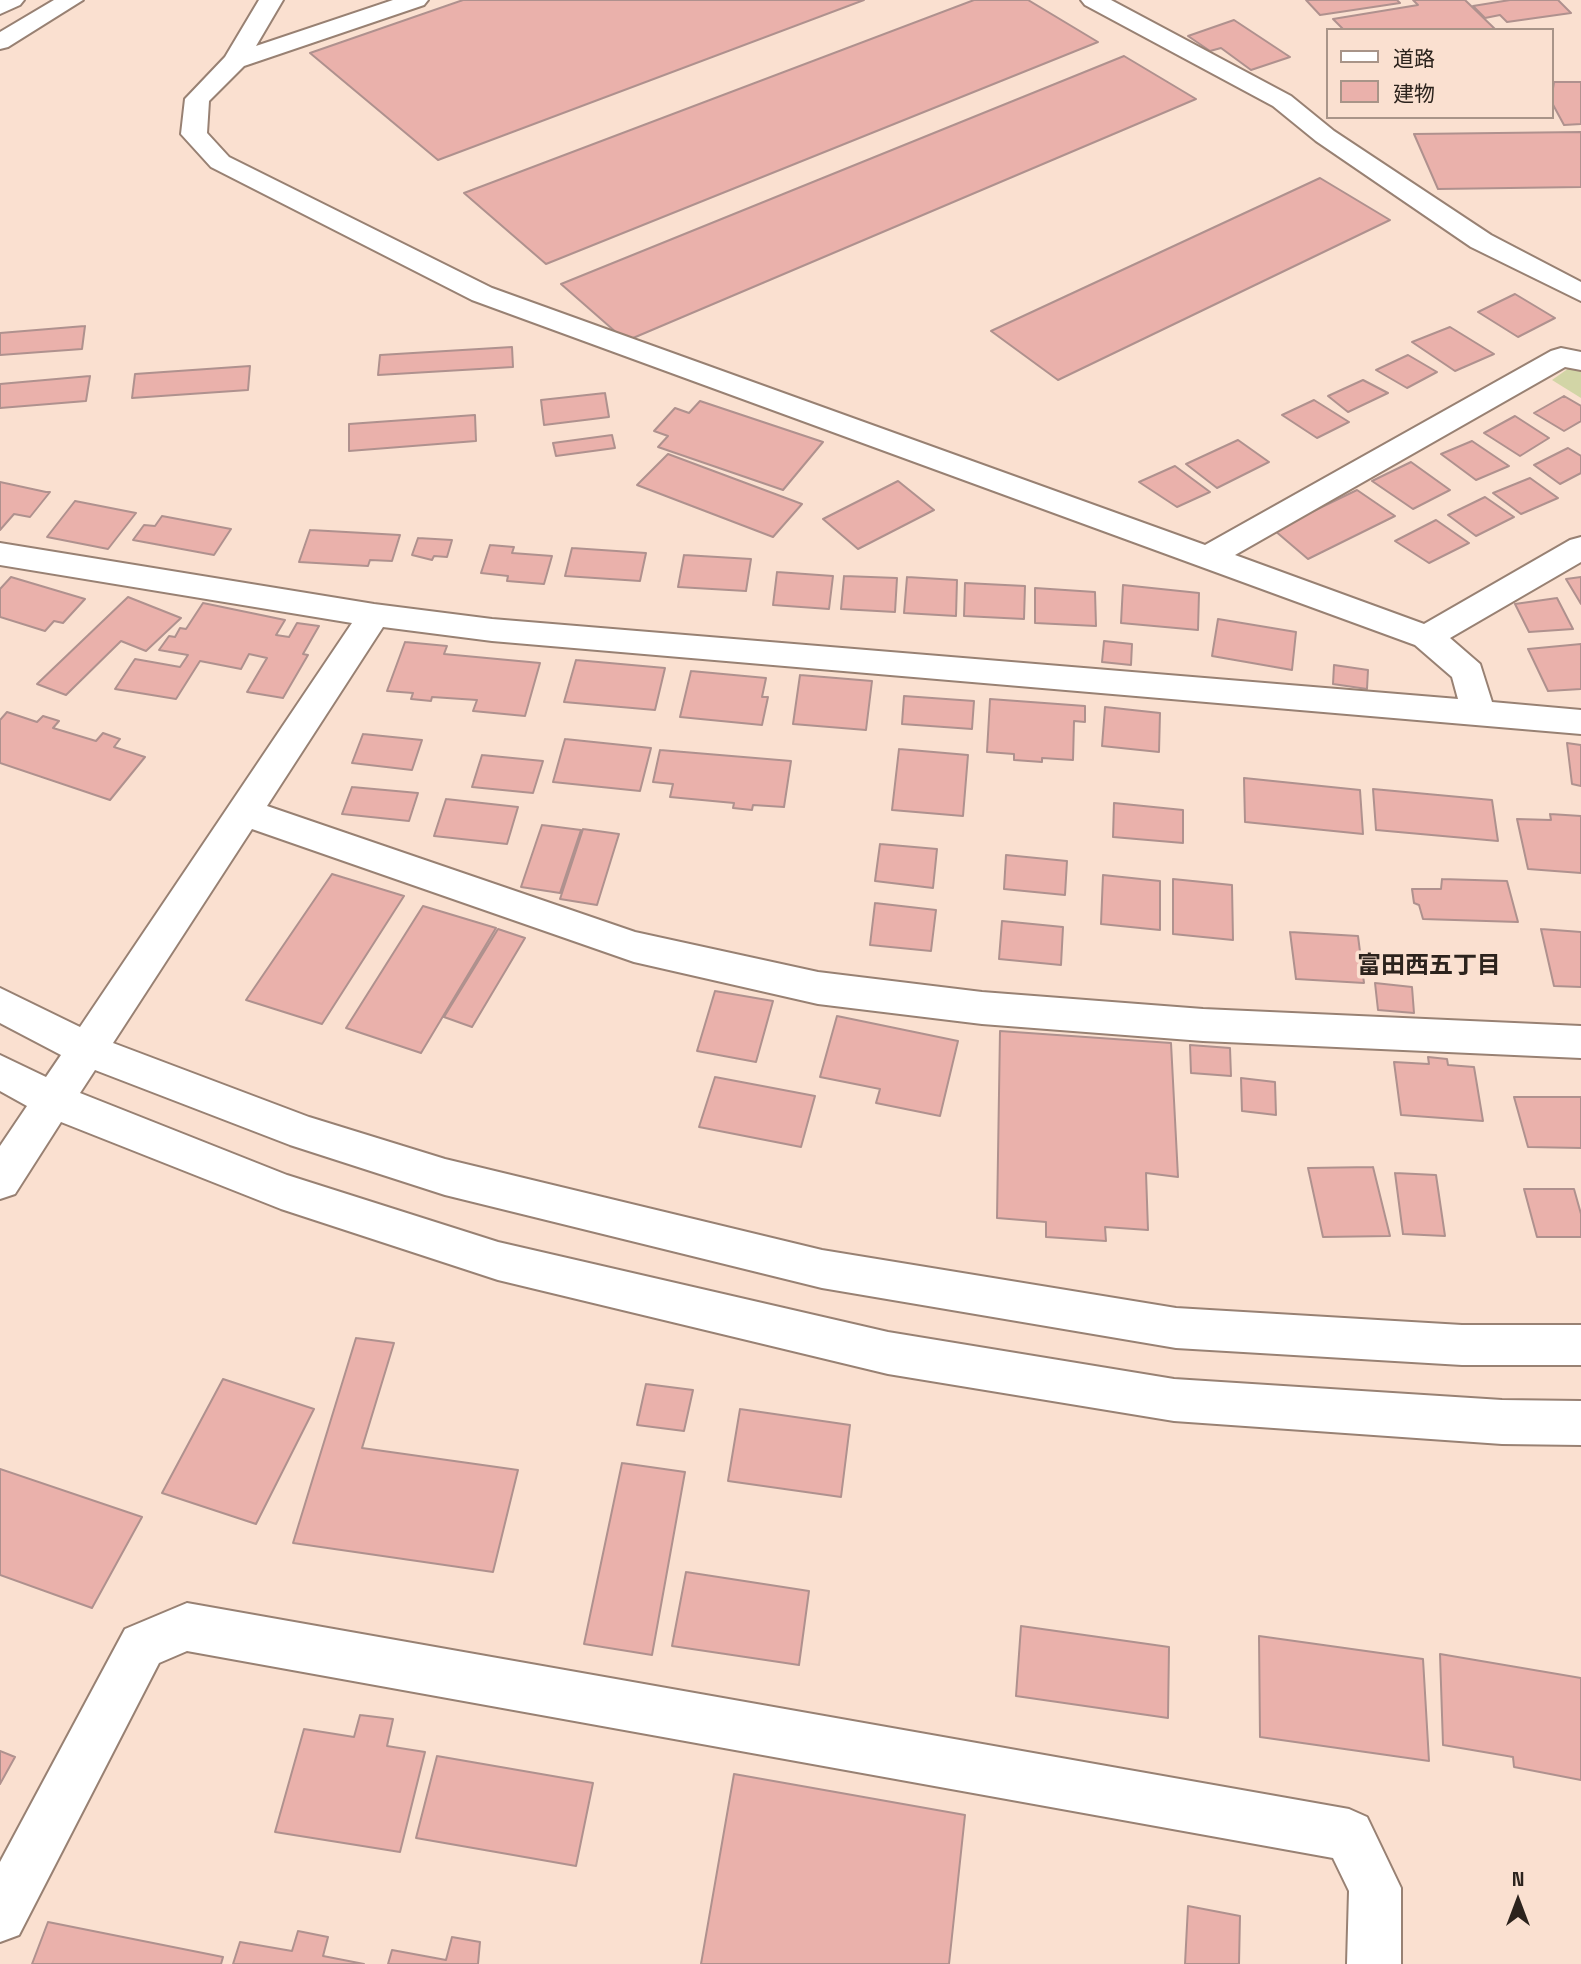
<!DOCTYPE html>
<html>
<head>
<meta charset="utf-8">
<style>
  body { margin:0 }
  #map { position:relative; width:1581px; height:1964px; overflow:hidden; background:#fae0d0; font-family:"Space Grotesk","Noto Sans JP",sans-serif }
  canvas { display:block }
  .legend { position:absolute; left:1326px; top:28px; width:228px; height:91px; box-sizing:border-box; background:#fae0d0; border:2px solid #a89488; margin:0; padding:9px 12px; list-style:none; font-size:21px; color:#2c231d }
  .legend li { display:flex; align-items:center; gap:14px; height:35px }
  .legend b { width:35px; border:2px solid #a89488 }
  .north { position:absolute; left:1483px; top:1866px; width:70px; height:70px; -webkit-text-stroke:5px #fae0d0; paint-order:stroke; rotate:0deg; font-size:19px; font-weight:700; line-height:28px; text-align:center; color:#2c231d }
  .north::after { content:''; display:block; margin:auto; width:24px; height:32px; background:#2c231d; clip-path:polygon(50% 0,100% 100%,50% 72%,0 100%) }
</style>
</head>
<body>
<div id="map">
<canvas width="1581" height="1964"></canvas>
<ul class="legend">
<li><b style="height:9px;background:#fff"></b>道路</li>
<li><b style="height:19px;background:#eab1ab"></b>建物</li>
</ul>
<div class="north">N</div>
</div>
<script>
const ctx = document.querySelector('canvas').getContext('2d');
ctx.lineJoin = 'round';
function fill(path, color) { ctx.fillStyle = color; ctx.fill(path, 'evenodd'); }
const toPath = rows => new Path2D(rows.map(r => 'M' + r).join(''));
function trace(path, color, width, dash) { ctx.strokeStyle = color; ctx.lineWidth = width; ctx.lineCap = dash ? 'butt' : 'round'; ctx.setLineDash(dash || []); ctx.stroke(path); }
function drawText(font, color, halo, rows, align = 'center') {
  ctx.font = font + ' "Space Grotesk","Noto Sans JP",sans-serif'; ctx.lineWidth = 7; ctx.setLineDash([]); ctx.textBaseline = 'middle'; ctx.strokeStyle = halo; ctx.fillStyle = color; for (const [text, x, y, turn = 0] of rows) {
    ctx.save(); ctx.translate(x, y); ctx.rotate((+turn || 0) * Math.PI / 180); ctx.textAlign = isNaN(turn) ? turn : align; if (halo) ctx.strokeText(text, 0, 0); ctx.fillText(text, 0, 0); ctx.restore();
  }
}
const green = toPath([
  [1569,368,1581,370,1581,398,1552,380]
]);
const building = toPath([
  [463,0,864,0,438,160,310,53,463,0],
  [974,0,1028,0,1098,42,546,264,464,193,974,0],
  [1306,0,1397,0,1400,3,1320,15,1306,0],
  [1413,0,1465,0,1496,30,1344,30,1333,19,1418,5,1413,0],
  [1510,0,1558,0,1571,13,1507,22,1500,15,1485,18,1473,6,1510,0],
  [1234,20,1290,57,1251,70,1221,48,1210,51,1188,36,1234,20],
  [1124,56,1196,99,626,341,561,284,1124,56],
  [1554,82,1581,82,1581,124,1564,125,1551,101,1554,82],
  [1581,132,1581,187,1438,189,1414,134,1581,132],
  [1320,178,1390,220,1058,380,991,331,1320,178],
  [1515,294,1555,318,1518,337,1478,312,1515,294],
  [85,326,82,349,0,355,0,333,85,326],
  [1450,327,1494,354,1455,371,1412,342,1450,327],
  [512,347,513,367,378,375,380,355,512,347],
  [1408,355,1437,372,1407,388,1376,370,1408,355],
  [250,366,248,390,132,398,135,374,250,366],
  [90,376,86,401,0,408,0,384,90,376],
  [1363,380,1388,393,1348,412,1328,396,1363,380],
  [605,393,609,417,544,425,541,400,605,393],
  [1564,396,1581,406,1581,421,1564,431,1534,413,1564,396],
  [1314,400,1349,422,1317,438,1282,415,1314,400],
  [700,401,823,442,783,490,658,447,668,436,654,431,675,408,689,413,700,401],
  [475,415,476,441,349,451,349,424,475,415],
  [1515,416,1549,438,1520,456,1484,433,1515,416],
  [612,435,615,448,556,456,553,443,612,435],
  [1238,440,1269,462,1217,488,1186,464,1238,440],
  [1472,441,1509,466,1476,480,1441,454,1472,441],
  [1568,448,1581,456,1581,473,1560,484,1534,465,1568,448],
  [668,454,802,504,773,537,637,485,668,454],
  [1411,462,1450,490,1413,509,1372,481,1411,462],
  [1175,466,1210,492,1177,507,1139,482,1175,466],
  [1530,478,1558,498,1521,514,1493,493,1530,478],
  [898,481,934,510,858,549,823,519,898,481],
  [0,482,46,492,50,492,30,517,14,514,0,530,0,482],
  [1357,490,1395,516,1308,559,1274,530,1357,490],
  [1485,497,1514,517,1476,536,1448,515,1485,497],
  [75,501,136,513,108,549,47,537,75,501],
  [162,516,231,529,214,555,133,540,144,525,155,526,162,516],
  [1436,520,1469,543,1429,563,1395,541,1436,520],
  [310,530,400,535,392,561,370,560,368,566,299,562,310,530],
  [418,538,452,540,447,557,434,556,432,560,412,555,418,538],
  [490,545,514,547,512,553,552,556,544,584,507,581,508,576,481,573,490,545],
  [572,548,646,553,640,581,565,576,572,548],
  [684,555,751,559,746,591,678,587,684,555],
  [777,572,833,576,829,609,773,605,777,572],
  [844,576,897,578,895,612,841,609,844,576],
  [11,577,85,599,63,623,54,621,45,631,0,617,0,589,11,577],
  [907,577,957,580,956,616,904,613,907,577],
  [1581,577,1581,604,1566,579,1581,577],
  [965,583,1025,586,1024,619,964,616,965,583],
  [1123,585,1199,593,1198,630,1121,623,1123,585],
  [1035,588,1095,592,1096,626,1035,623,1035,588],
  [128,597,181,618,146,651,121,641,66,695,37,684,128,597],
  [1557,598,1573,629,1529,632,1515,604,1557,598],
  [203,603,285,620,276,635,289,637,297,623,319,626,303,654,308,655,283,698,247,692,267,658,249,654,241,669,200,661,176,699,115,689,135,659,180,667,188,655,159,650,169,636,175,637,180,628,186,629,203,603],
  [1218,619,1296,632,1292,670,1212,656,1218,619],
  [1104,641,1132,644,1131,665,1102,662,1104,641],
  [405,642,447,646,444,654,540,663,525,716,473,711,477,700,432,697,431,701,411,699,413,693,387,691,405,642],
  [1581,644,1581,689,1548,691,1528,649,1581,644],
  [576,660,665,668,655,710,564,702,576,660],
  [1334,665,1368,670,1367,689,1333,684,1334,665],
  [691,671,766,678,762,697,768,697,762,725,680,717,691,671],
  [800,675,872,681,866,730,793,724,800,675],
  [904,696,974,701,972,729,902,724,904,696],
  [990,699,1085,706,1085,722,1074,721,1073,760,1042,758,1042,762,1014,760,1014,754,987,752,990,699],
  [1105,707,1160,713,1159,752,1102,746,1105,707],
  [7,712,37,722,43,716,56,720,59,721,53,728,96,741,103,733,120,739,114,747,145,757,110,800,0,763,0,720,7,712],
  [363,734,422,740,412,770,352,763,363,734],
  [565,739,651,748,640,791,553,782,565,739],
  [1567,743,1581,745,1581,786,1572,784,1567,743],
  [899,749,968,755,963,816,892,810,899,749],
  [660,750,791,761,784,807,753,805,752,810,733,808,734,803,670,797,673,784,653,782,660,750],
  [482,755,543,761,533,793,472,787,482,755],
  [1244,778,1360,790,1363,834,1245,822,1244,778],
  [352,787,418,793,409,821,342,814,352,787],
  [1373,789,1492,800,1498,841,1376,830,1373,789],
  [446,799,518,807,507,844,434,836,446,799],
  [1114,803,1183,810,1183,843,1113,837,1114,803],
  [1550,814,1581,816,1581,873,1528,869,1517,819,1551,820,1550,814],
  [542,825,581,830,560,893,521,887,542,825],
  [583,829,619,834,597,905,560,899,583,829],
  [880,844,937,849,933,888,875,881,880,844],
  [1006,855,1067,861,1065,895,1004,889,1006,855],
  [332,874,404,896,322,1024,246,1000,332,874],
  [1103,875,1160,881,1160,930,1101,924,1103,875],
  [1173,879,1232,885,1233,940,1173,934,1173,879],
  [1442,879,1507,881,1518,922,1423,919,1419,905,1414,903,1412,889,1441,889,1442,879],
  [875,903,936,910,931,951,870,945,875,903],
  [423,906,496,928,421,1053,346,1028,423,906],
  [1002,921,1063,927,1061,965,999,959,1002,921],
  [498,929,525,938,472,1027,444,1017,498,929],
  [1541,929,1581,932,1581,987,1554,986,1541,929],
  [1290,932,1358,936,1364,983,1296,979,1290,932],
  [1375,983,1412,987,1414,1013,1378,1010,1375,983],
  [715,991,773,1001,756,1062,697,1051,715,991],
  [837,1016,958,1041,940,1116,876,1103,880,1089,820,1077,837,1016],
  [1000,1031,1171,1043,1178,1177,1146,1173,1148,1230,1105,1227,1106,1241,1046,1237,1046,1222,997,1218,1000,1031],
  [1190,1045,1230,1048,1231,1076,1191,1073,1190,1045],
  [1428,1057,1447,1059,1448,1065,1474,1067,1483,1121,1401,1115,1394,1062,1429,1064,1428,1057],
  [715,1077,815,1096,801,1147,699,1127,715,1077],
  [1241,1078,1275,1082,1276,1115,1242,1111,1241,1078],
  [1514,1097,1581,1097,1581,1148,1528,1147,1514,1097],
  [1373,1167,1390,1236,1323,1237,1308,1168,1373,1167],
  [1395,1173,1436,1175,1445,1236,1403,1234,1395,1173],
  [1524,1189,1574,1189,1581,1214,1581,1237,1537,1237,1524,1189],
  [356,1338,394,1343,362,1448,518,1470,493,1572,293,1543,356,1338],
  [223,1379,314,1409,256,1524,162,1493,223,1379],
  [646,1384,693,1390,684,1431,637,1425,646,1384],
  [740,1409,850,1425,841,1497,728,1481,740,1409],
  [622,1463,685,1472,652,1655,584,1644,622,1463],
  [0,1469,142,1517,92,1608,0,1575,0,1469],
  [686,1572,809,1591,799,1665,672,1646,686,1572],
  [1021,1626,1169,1647,1168,1718,1016,1696,1021,1626],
  [1259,1636,1423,1659,1429,1761,1260,1737,1259,1636],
  [1440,1654,1581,1678,1581,1780,1514,1767,1513,1757,1443,1745,1440,1654],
  [360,1715,393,1719,387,1746,425,1752,400,1852,275,1832,304,1729,354,1737,360,1715],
  [0,1751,15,1757,0,1784,0,1751],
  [437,1756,593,1783,576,1866,416,1838,437,1756],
  [734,1774,965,1815,949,1964,701,1964,734,1774],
  [1188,1906,1240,1916,1239,1964,1185,1964,1188,1906],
  [48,1922,223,1957,221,1964,32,1964,48,1922],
  [298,1931,328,1937,323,1956,364,1964,233,1964,240,1942,292,1951,298,1931],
  [452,1937,480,1942,478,1964,388,1964,392,1950,446,1960,452,1937]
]);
const minor = toPath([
  [259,0,283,0,256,46,393,0,428,0,424,5,244,66,209,101,207,133,229,157,492,288,1205,545,1551,351,1561,348,1581,352,1581,370,1565,367,1235,555,1424,624,1570,540,1581,537,1581,562,1450,638,1480,664,1492,702,1581,710,1581,734,492,641,383,627,267,806,635,932,818,972,982,992,1203,1009,1581,1026,1581,1058,1203,1041,982,1024,818,1004,634,962,252,829,113,1043,309,1117,445,1159,822,1250,1176,1308,1462,1325,1581,1325,1581,1365,1462,1365,1176,1348,822,1288,445,1195,290,1145,95,1070,80,1093,287,1175,498,1242,888,1332,1174,1379,1502,1400,1581,1401,1581,1445,1502,1444,1174,1421,888,1374,498,1280,281,1209,61,1122,15,1194,0,1199,0,1146,27,1106,0,1091,0,1055,46,1077,61,1055,0,1023,0,988,80,1027,352,623,0,565,0,543,374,604,492,619,1458,699,1452,677,1415,645,472,300,211,167,181,134,185,99,225,57,259,0],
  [1081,0,1111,0,1291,96,1334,131,1491,235,1581,282,1581,301,1471,247,1316,141,1273,106,1085,5,1081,0],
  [187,1603,1349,1809,1367,1817,1401,1888,1401,1964,1347,1964,1349,1891,1333,1858,187,1651,159,1663,19,1935,0,1942,0,1862,125,1629,187,1603]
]);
const highway = toPath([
  [0,0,24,0,20,5,0,14,0,0],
  [54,0,83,0,8,47,0,49,0,32,54,0]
]);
const neighbourhoodNames = [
  ["富田西五丁目",1429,966]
];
fill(green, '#d2d5a6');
fill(building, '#eab1ab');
trace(building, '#af918e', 2);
trace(minor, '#988173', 4);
trace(highway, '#988173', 4);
fill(minor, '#fff');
fill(highway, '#fff');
drawText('bold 24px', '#2c231d', '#fae0d0', neighbourhoodNames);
</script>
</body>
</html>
